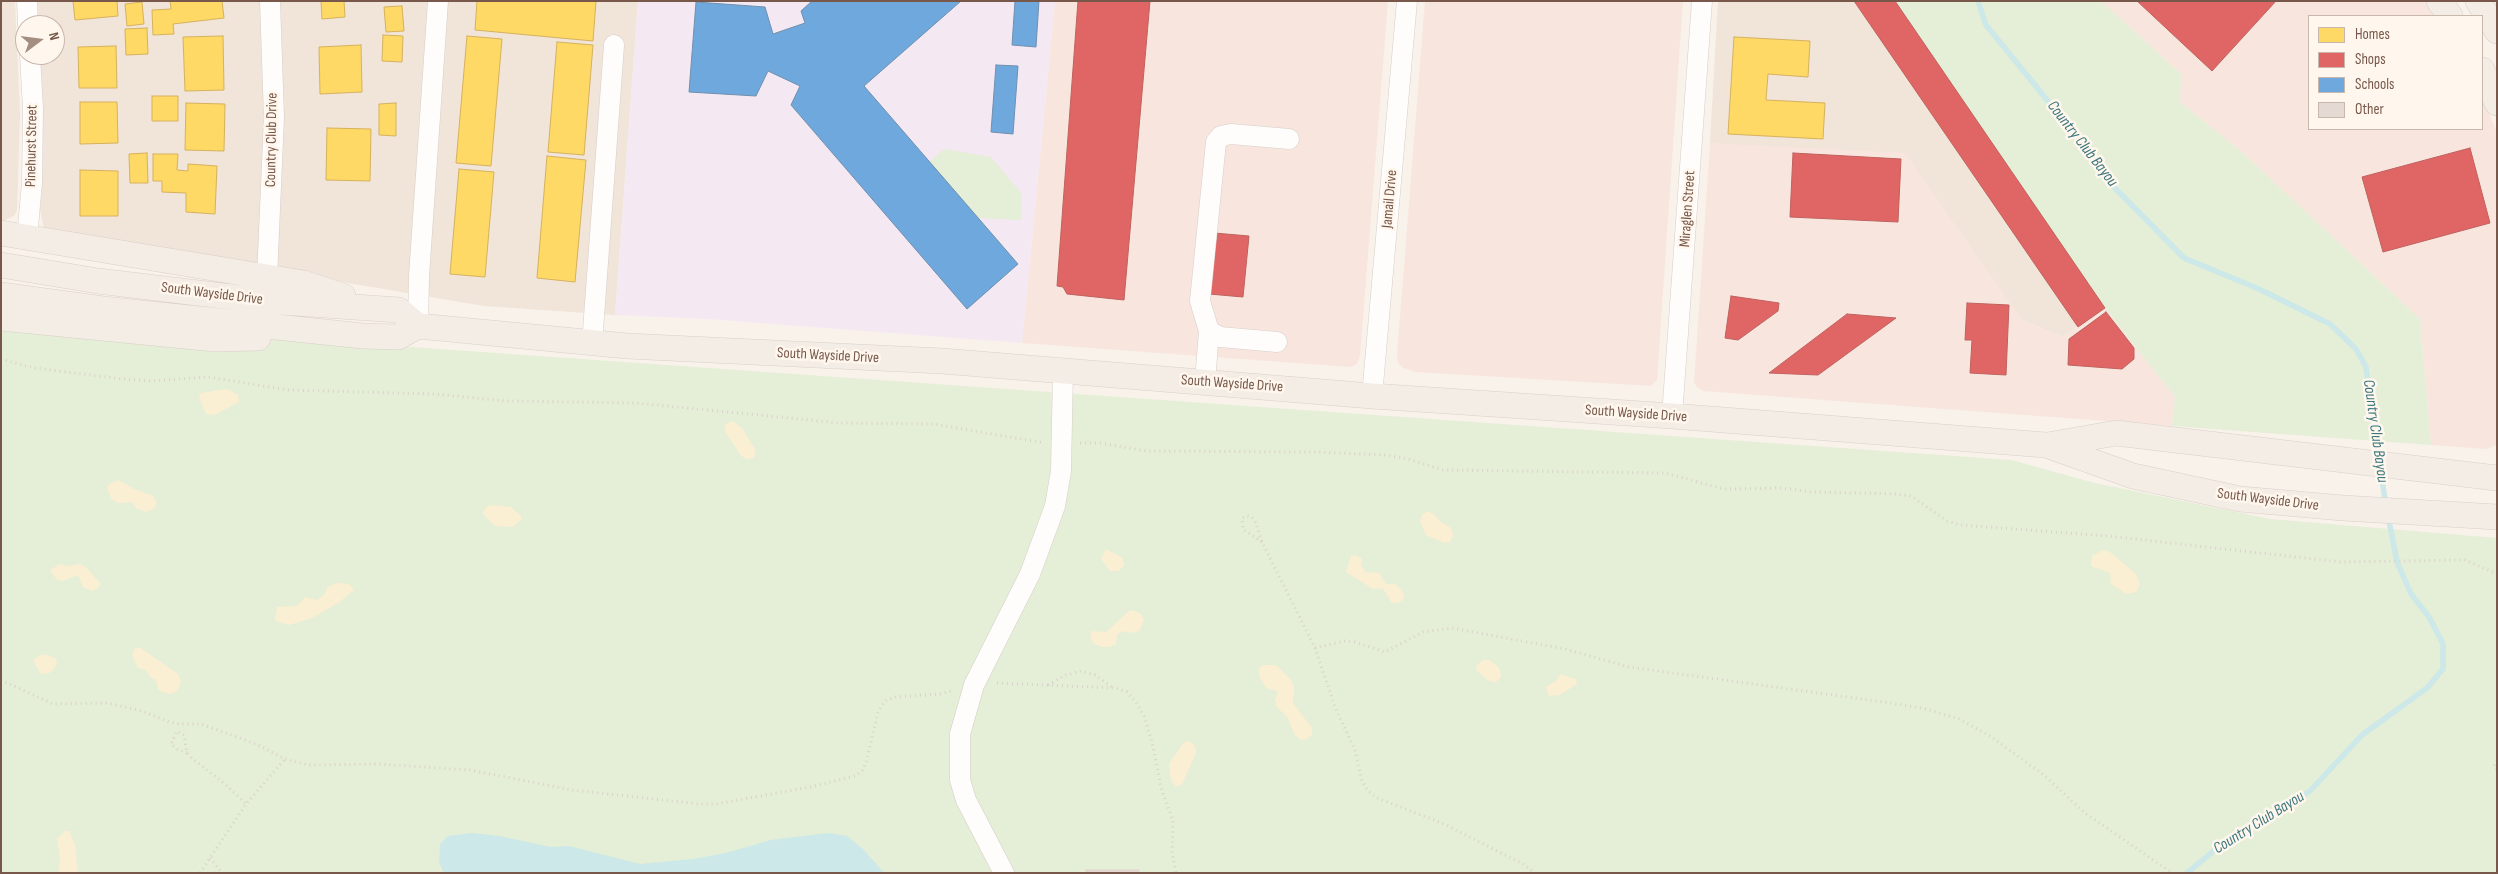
<!DOCTYPE html>
<html>
<head>
<meta charset="utf-8">
<style>
  body { margin:0 }
  #map { position:relative; width:2498px; height:874px; overflow:hidden; background:#f8f2eb; font-family:"Sofia Sans Condensed",sans-serif }
  canvas { display:block }
  .frame { position:absolute; inset:0; border:2px solid #77584a; pointer-events:none }
  .legend { position:absolute; left:2308px; top:15px; width:175px; height:115px; box-sizing:border-box; background:#fff7ed; border:1px solid #c9b7ac; margin:0; padding:6px 9px; list-style:none; font-size:15px; color:#77584a }
  .legend li { display:flex; align-items:center; gap:10px; height:25px }
  .legend b { width:25px; border:1px solid #c9b7ac }
  .north { position:absolute; left:15px; top:15px; width:50px; height:50px; box-sizing:border-box; background:#fff7ed; border:1px solid #c9b7ac; border-radius:50%; rotate:75deg; font-size:14px; font-weight:700; line-height:20px; text-align:center; color:#77584a }
  .north::after { content:''; display:block; margin:auto; width:18px; height:22px; background:#a48e82; clip-path:polygon(50% 0,100% 100%,50% 72%,0 100%) }
</style>
</head>
<body>
<div id="map">
<canvas width="2498" height="874"></canvas>
<div class="frame"></div>
<ul class="legend">
<li><b style="height:14px;background:#ffd966"></b>Homes</li>
<li><b style="height:14px;background:#e06666"></b>Shops</li>
<li><b style="height:14px;background:#6fa8dc"></b>Schools</li>
<li><b style="height:14px;background:#e4dad3"></b>Other</li>
</ul>
<div class="north">N</div>
</div>
<script>
const ctx = document.querySelector('canvas').getContext('2d');
ctx.lineJoin = 'round';
function fill(path, color) { ctx.fillStyle = color; ctx.fill(path, 'evenodd'); }
const toPath = rows => new Path2D(rows.map(r => 'M' + r).join(''));
function trace(path, color, width, dash) { ctx.strokeStyle = color; ctx.lineWidth = width; ctx.lineCap = dash ? 'butt' : 'round'; ctx.setLineDash(dash || []); ctx.stroke(path); }
function drawText(font, color, halo, rows, align = 'center') {
  ctx.font = font + ' "Sofia Sans Condensed",sans-serif'; ctx.lineWidth = 5; ctx.setLineDash([]); ctx.textBaseline = 'middle'; ctx.strokeStyle = halo; ctx.fillStyle = color; for (const [text, x, y, turn = 0] of rows) {
    ctx.save(); ctx.translate(x, y); ctx.rotate((+turn || 0) * Math.PI / 180); ctx.textAlign = isNaN(turn) ? turn : align; if (halo) ctx.strokeText(text, 0, 0); ctx.fillText(text, 0, 0); ctx.restore();
  }
}
const residential = toPath([
  [1,1,15,1,20,115,17,210,14,216,1,222],
  [37,1,638,1,615,315,484,306,230,263,44,228,40,210,43,156,40,55,55,55,55,25,39,25],
  [1718,1,1895,1,2105,308,2062,337,2022,320,1710,143]
]);
const commercial = toPath([
  [1055,1,1388,1,1360,356,1357,364,1350,367,1022,343],
  [1425,1,1683,1,1657,380,1651,386,1416,372,1403,368,1398,363,1397,355],
  [2101,1,2425,1,2436,16,2309,16,2309,129,2482,129,2482,96,2497,132,2497,445,2485,449,2431,445,2420,319,2244,154,2180,102,2181,74],
  [1710,143,1905,153,2022,320,2062,337,2105,308,2175,397,2172,426,1703,391,1698,388,1694,383]
]);
const education = toPath([
  [638,1,1055,1,1022,343,708,319,615,315]
]);
const green = toPath([
  [1895,1,2102,2,2181,74,2180,102,2244,154,2420,319,2431,445,2172,426,2175,397,2105,308],
  [944,149,991,157,1022,194,1021,220,978,218,929,162],
  [1,318,2011,460,2095,483,2270,519,2497,538,2497,873,1,873]
]);
const sand = toPath([
  [227,389,238,395,239,402,214,415,206,414,199,398,201,393],
  [732,421,742,428,754,448,756,454,753,458,747,459,741,456,724,430,726,424],
  [118,480,134,489,153,496,157,502,155,508,146,512,136,508,132,502,118,503,111,499,107,486],
  [491,505,511,507,521,516,521,520,513,527,495,526,483,514,485,508],
  [1427,511,1434,514,1440,521,1451,528,1453,535,1450,542,1444,543,1426,535,1420,521,1422,515],
  [1106,549,1123,558,1124,565,1119,571,1110,571,1101,559],
  [2103,550,2110,552,2136,574,2140,584,2136,592,2126,594,2111,584,2110,573,2091,566,2092,556],
  [1355,555,1362,559,1361,565,1365,572,1379,573,1386,584,1395,584,1401,589,1404,596,1403,600,1398,603,1391,602,1383,588,1373,589,1346,572,1351,556],
  [60,564,69,566,79,564,86,567,100,583,98,589,92,591,83,587,79,577,75,576,62,581,57,580,50,570],
  [336,583,349,584,354,590,338,603,312,618,289,625,275,621,277,607,297,606,305,597,317,600,324,595,328,587],
  [1130,610,1138,612,1142,615,1144,619,1140,630,1135,633,1122,631,1117,635,1116,644,1109,647,1101,647,1093,643,1090,636,1091,631,1106,632],
  [139,647,178,674,181,682,177,691,170,694,162,692,158,689,156,680,150,677,146,670,138,668,132,655,134,649],
  [41,655,47,655,55,658,57,663,53,671,47,674,40,673,33,660],
  [1483,660,1490,660,1500,669,1501,677,1496,682,1489,681,1477,671,1476,666],
  [1263,665,1276,665,1292,681,1294,688,1293,703,1312,728,1312,735,1307,739,1301,740,1295,735,1287,717,1277,707,1275,700,1278,691,1266,688,1259,676,1259,668],
  [1560,674,1576,679,1577,684,1560,695,1549,696,1546,687,1556,681],
  [1189,741,1195,746,1196,753,1182,784,1176,787,1171,780,1169,764,1184,742],
  [65,831,69,831,75,844,78,873,58,873,60,858,57,839]
]);
const water = toPath([
  [472,833,499,836,551,847,569,846,640,864,693,859,726,853,771,840,828,833,847,836,864,850,884,873,444,873,439,862,440,844,448,836]
]);
const homes = toPath([
  [73,1,117,1,118,16,75,20,73,1],
  [170,1,222,1,224,18,173,24,174,34,153,35,152,10,171,9,170,1],
  [321,1,344,1,345,17,322,19,321,1],
  [477,1,596,1,593,41,475,30,477,1],
  [142,2,144,24,127,26,125,4,142,2],
  [402,6,404,31,386,32,384,7,402,6],
  [147,28,148,54,126,55,125,29,147,28],
  [383,35,403,36,402,62,382,61,383,35],
  [223,36,224,90,185,91,183,37,223,36],
  [467,36,502,39,491,166,456,163,467,36],
  [1734,37,1810,41,1808,77,1768,74,1766,100,1825,103,1823,139,1728,134,1734,37],
  [557,42,593,45,584,155,548,152,557,42],
  [361,45,362,92,320,94,319,47,361,45],
  [116,46,117,88,79,88,78,47,116,46],
  [152,96,178,96,178,121,152,121,152,96],
  [80,102,117,102,118,143,80,144,80,102],
  [186,103,225,104,224,151,185,150,186,103],
  [396,103,396,136,379,135,379,104,396,103],
  [327,128,371,129,370,181,326,180,327,128],
  [147,153,148,183,130,183,129,154,147,153],
  [153,154,178,154,177,170,188,171,188,164,217,166,215,214,186,212,186,193,162,192,162,181,153,181,153,154],
  [547,156,586,160,575,282,537,278,547,156],
  [459,169,494,172,485,277,450,274,459,169],
  [80,170,118,171,118,216,80,216,80,170]
]);
const shops = toPath([
  [1078,1,1150,1,1124,300,1067,294,1063,287,1057,286,1078,1],
  [1854,1,1895,1,2105,308,2078,327,1854,1],
  [2137,1,2276,1,2212,71,2137,1],
  [2470,148,2490,223,2383,252,2362,177,2470,148],
  [1793,153,1901,159,1898,222,1790,217,1793,153],
  [1214,233,1249,236,1243,297,1209,294,1214,233],
  [1731,296,1779,303,1778,311,1738,340,1725,338,1731,296],
  [1967,303,2009,305,2006,375,1970,373,1972,340,1965,340,1967,303],
  [2106,312,2134,348,2134,359,2122,369,2068,365,2069,339,2106,312],
  [1847,314,1896,318,1818,375,1769,373,1847,314]
]);
const schools = toPath([
  [812,1,961,1,864,86,1018,264,967,309,791,105,800,86,768,71,756,96,689,92,696,2,765,7,773,34,805,23,801,11,812,1],
  [1015,1,1039,1,1036,47,1012,45,1015,1],
  [996,65,1018,66,1013,134,991,132,996,65]
]);
const stream = toPath([
  [1978,1,1986,25,2074,133,2104,177,2184,258,2259,289,2330,324,2356,349,2366,367,2378,458],
  [2380,469,2386,505],
  [2187,873,2222,844,2251,829,2310,791,2362,735,2427,688,2443,669,2443,644,2429,617,2411,594,2397,562,2388,516]
]);
const building = toPath([
  [1086,870,1139,870,1139,873,1086,873,1086,870]
]);
const path = toPath([
  [1,359,34,368,123,379,150,381,208,377,289,390,434,394,507,401,636,403,840,423,934,424,1044,443],
  [1080,443,1100,443,1146,451,1313,452,1385,455,1408,459,1443,470,1665,473,1724,489,1782,488,1812,492,1898,494,1911,496,1947,521,1961,525,2108,536,2341,562,2465,560,2497,574],
  [1262,542,1243,529,1242,518,1247,516,1252,517,1256,523,1262,542,1315,648,1335,707,1355,750,1362,781,1368,791,1377,798,1442,823,1523,864,1535,873],
  [1315,648,1344,641,1355,642,1385,652,1423,632,1452,628,1565,649,1629,667,1891,703,1926,709,1959,719,1990,736,2045,776,2085,813,2172,873],
  [1,680,53,704,108,703,142,711,169,722,180,724,201,724,256,744,285,759,308,765,378,764,470,770,572,790,699,804,716,804,810,787,855,776,862,771,866,763,878,712,885,701,895,697,940,694,954,690],
  [997,683,1115,688,1127,692,1136,702,1144,716,1152,742,1162,791,1173,821,1172,853,1176,873],
  [1048,685,1066,675,1081,671,1095,675,1112,687],
  [187,753,178,750,171,744,177,731,184,735,187,753,193,759,225,784,246,804],
  [2497,760,2494,766,2497,770],
  [210,858,222,873],
  [200,873,246,804,285,759]
]);
const minor = toPath([
  [27,1,28,25],
  [27,238,32,183,33,109,30,55],
  [267,278,274,117,270,1],
  [418,326,419,276,438,1],
  [1277,342,1220,337,1209,331,1200,301,1216,142,1221,136,1231,134,1289,139],
  [592,344,614,45],
  [1205,382,1209,331],
  [1372,396,1407,1],
  [1672,416,1702,1],
  [1004,873,966,800,960,780,960,734,974,685,1030,574,1055,506,1061,471,1063,371]
]);
const major = toPath([
  [2439,1,2450,16],
  [2478,1,2497,31],
  [2482,70,2497,103],
  [1,233,303,283,343,296],
  [1,265,98,281,265,301,399,310,418,326],
  [1,295,103,309,363,336,398,337,418,326,627,346,942,361,1372,396,1672,416,2046,445,2133,476,2240,499,2343,508,2497,517],
  [1,318,215,339,258,338],
  [2048,445,2116,433,2497,478]
]);
const streetNames = [
  ["Country Club Drive",272,140,-89],
  ["Pinehurst Street",32,146,-89],
  ["Jamail Drive",1390,199,-85],
  ["Miraglen Street",1688,209,-86],
  ["South Wayside Drive",212,294,7],
  ["South Wayside Drive",828,356,3],
  ["South Wayside Drive",1232,384,4],
  ["South Wayside Drive",1636,414,4],
  ["South Wayside Drive",2268,500,7]
];
const waterNames = [
  ["Country Club Bayou",2082,144,52],
  ["Country Club Bayou",2375,431,82],
  ["Country Club Bayou",2259,823,-32]
];
fill(residential, '#f1e4d8');
fill(commercial, '#f8e6de');
fill(education, '#f4e9f3');
fill(green, '#e5eed6');
fill(sand, '#fbefd3');
fill(water, '#cce8e8');
fill(homes, '#ffd966');
trace(homes, '#d6b25e', 1);
fill(shops, '#e06666');
trace(shops, '#c0625e', 1);
fill(schools, '#6fa8dc');
trace(schools, '#7190b0', 1);
trace(stream, '#cce8e8', 5.5);
fill(building, '#e4dad3');
trace(building, '#e1d5cd', 1);
trace(minor, '#d6cec8', 21);
trace(major, '#d9cfc9', 26);
trace(path, '#dad2ce', 3, [1, 4]);
trace(minor, '#fefdfc', 20);
trace(major, '#f3ede5', 25);
drawText('15px', '#77584a', '#fff7ed', streetNames);
drawText('italic 16px', '#3c767d', '#fff7ed', waterNames);
</script>
</body>
</html>
